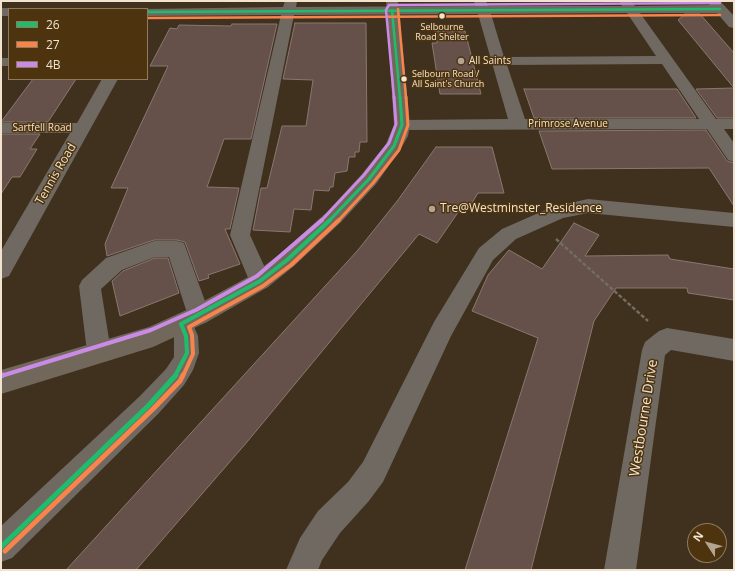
<!DOCTYPE html>
<html>
<head>
<meta charset="utf-8">
<style>
  body { margin:0 }
  #map { position:relative; width:735px; height:571px; overflow:hidden; background:#3f311d; font-family:"Open Sans",sans-serif }
  canvas { display:block }
  .frame { position:absolute; inset:0; border:2px solid #f2e3cf; pointer-events:none }
  .legend { position:absolute; left:8px; top:8px; width:140px; height:72px; box-sizing:border-box; background:#4d340f; border:1px solid #8f7a5c; margin:0; padding:5px 7px; list-style:none; font-size:12px; color:#f2e3cf }
  .legend li { display:flex; align-items:center; gap:8px; height:20px }
  .legend b { width:20px; border:1px solid #8f7a5c }
  .north { position:absolute; left:687px; top:523px; width:40px; height:40px; box-sizing:border-box; background:#4d340f; border:1px solid #8f7a5c; border-radius:50%; rotate:306deg; font-size:11px; font-weight:700; line-height:16px; text-align:center; color:#f2e3cf }
  .north::after { content:''; display:block; margin:auto; width:14px; height:18px; background:#b3a591; clip-path:polygon(50% 0,100% 100%,50% 72%,0 100%) }
</style>
</head>
<body>
<div id="map">
<canvas width="735" height="571"></canvas>
<div class="frame"></div>
<ul class="legend">
<li><b style="height:5px;background:#20bc6c"></b>26</li>
<li><b style="height:5px;background:#f8844c"></b>27</li>
<li><b style="height:5px;background:#ca8be6"></b>4B</li>
</ul>
<div class="north">N</div>
</div>
<script>
const ctx = document.querySelector('canvas').getContext('2d');
ctx.lineJoin = 'round';
function fill(path, color) { ctx.fillStyle = color; ctx.fill(path, 'evenodd'); }
const toPath = rows => new Path2D(rows.map(r => 'M' + r).join(''));
function trace(path, color, width, dash) { ctx.strokeStyle = color; ctx.lineWidth = width; ctx.lineCap = dash ? 'butt' : 'round'; ctx.setLineDash(dash || []); ctx.stroke(path); }
function drawText(font, color, halo, rows, align = 'center') {
  ctx.font = font + ' "Open Sans",sans-serif'; ctx.lineWidth = 3; ctx.setLineDash([]); ctx.textBaseline = 'middle'; ctx.strokeStyle = halo; ctx.fillStyle = color; for (const [text, x, y, turn = 0] of rows) {
    ctx.save(); ctx.translate(x, y); ctx.rotate((+turn || 0) * Math.PI / 180); ctx.textAlign = isNaN(turn) ? turn : align; if (halo) ctx.strokeText(text, 0, 0); ctx.fillText(text, 0, 0); ctx.restore();
  }
}
const building = toPath([
  [685,14,700,14,734,53,734,118,717,118,696,89,734,88,678,20,685,14],
  [295,23,366,23,367,142,360,142,359,152,355,152,355,157,349,157,347,171,335,173,333,187,330,187,329,191,314,190,311,210,294,209,290,232,253,230,261,188,267,188,282,126,306,126,313,80,283,79,295,23],
  [232,24,277,24,251,139,224,139,207,187,239,188,230,229,225,229,240,264,208,275,209,278,199,281,185,242,177,240,154,240,107,256,105,244,128,188,111,188,168,66,150,66,170,28,177,29,179,25,231,26,232,24],
  [435,31,465,31,481,94,440,94,432,43,437,43,435,31],
  [33,79,76,79,48,122,1,122,33,79],
  [524,89,677,89,696,118,534,118,524,89],
  [706,130,727,161,734,163,734,206,709,168,552,169,539,131,706,130],
  [1,134,40,134,30,149,37,149,20,177,12,177,1,194,1,134],
  [436,147,492,147,504,193,478,193,467,211,461,208,437,243,419,234,247,442,136,570,66,570,358,250,398,200,436,147],
  [574,223,599,235,585,256,668,255,670,259,734,269,734,300,688,293,687,288,616,288,594,321,531,570,465,570,538,338,472,311,488,275,509,250,542,269,574,223],
  [155,258,168,258,179,293,120,316,112,281,123,271,155,258]
]);
const path = toPath([
  [556,239,648,321]
]);
const minor = toPath([
  [285,1,297,1,296,7,475,6,474,1,486,1,488,6,622,6,619,1,631,1,635,6,710,5,707,1,720,1,734,16,734,28,729,27,717,13,640,13,716,119,734,119,734,129,724,129,734,143,734,162,728,160,707,129,402,130,396,129,394,125,396,121,402,120,508,119,478,14,294,15,250,235,271,281,268,287,260,290,252,287,230,235,281,15,147,16,147,9,143,9,283,7,285,1],
  [627,13,656,56,504,57,491,14,627,13],
  [662,64,699,119,525,119,507,65,662,64],
  [1,8,9,8,13,9,9,9,9,16,1,16,1,8],
  [1,58,9,58,9,66,1,66,1,58],
  [102,79,118,79,9,276,1,279,1,251,70,133,1,133,1,123,77,123,102,79],
  [588,199,734,213,734,227,588,213,563,218,516,239,493,260,451,336,383,482,368,502,340,533,322,560,318,570,286,570,300,538,318,511,348,482,363,462,434,322,479,248,502,229,552,207,588,199],
  [154,241,177,241,184,243,210,315,207,322,199,325,192,322,198,336,199,353,193,370,184,385,158,414,12,558,1,562,1,526,140,396,166,369,174,357,174,336,169,324,173,317,181,314,188,316,169,257,155,257,122,270,101,289,111,352,108,360,99,363,90,360,87,352,79,286,82,280,106,258,154,241],
  [667,328,734,339,734,361,671,350,665,355,636,570,604,570,642,350,645,342,659,331,667,328]
]);
const major = toPath([
  [386,1,398,1,410,125,408,136,400,150,376,184,341,222,294,266,268,287,207,322,153,347,1,394,1,370,149,327,191,308,252,275,280,254,327,212,362,174,386,144,394,125,386,1]
]);
const bus1Far3 = toPath([
  [392,10,400,98],
  [147,12,720,9]
]);
const bus1Far2 = toPath([
  [329,221,369,179,394,146,402,125,400,97]
]);
const bus1Far1 = toPath([
  [175,376,187,353,186,336,181,324,260,281,287,260,330,220]
]);
const bus1 = toPath([
  [1,547,149,405,176,375]
]);
const bus2Far3 = toPath([
  [398,9,406,98],
  [147,18,720,15]
]);
const bus2Far2 = toPath([
  [338,221,373,183,399,150,408,125,406,97]
]);
const bus2Far1 = toPath([
  [183,376,193,354,192,335,189,327,263,286,291,265,339,220]
]);
const bus2 = toPath([
  [5,551,153,409,180,381,183,375]
]);
const bus3Far3 = toPath([
  [394,98,386,10,389,5,720,3]
]);
const bus3Far2 = toPath([
  [321,221,364,175,389,143,396,124,394,97]
]);
const bus3Far1 = toPath([
  [1,376,151,330,196,310,257,276,322,220]
]);
const bus3 = toPath([
  [1,376,3,375]
]);
const markers = [
  [442,16,3.5,"#f2e3cf"],
  [461,61,4,"#b3a591"],
  [404,79,3.5,"#f2e3cf"],
  [432,209,4,"#b3a591"]
];
const farBusnames = [
  ["Selbourne",442,27],
  ["Road Shelter",442,37],
  ["Selbourn Road /",412,74,"left"],
  ["All Saint's Church",412,84,"left"]
];
const farPoinames = [
  ["All Saints",469,61]
];
const farStreetnames = [
  ["Primrose Avenue",568,124],
  ["Sartfell Road",42,128]
];
const streetNames = [
  ["Tennis Road",56,174,-60]
];
const poiNames = [
  ["Tre@Westminster_Residence",440,209]
];
const nearStreetnames = [
  ["Westbourne Drive",644,418,-81]
];
fill(building, '#65514a');
trace(building, '#897870', 1);
trace(path, '#736c63', 2.5, [4, 2]);
fill(minor, '#6f6962');
fill(major, '#71685b');
trace(bus1Far3, '#20bc6c', 2.5);
trace(bus1Far2, '#20bc6c', 3);
trace(bus1Far1, '#20bc6c', 4);
trace(bus1, '#20bc6c', 5);
trace(bus2Far3, '#f8844c', 2.5);
trace(bus2Far2, '#f8844c', 3);
trace(bus2Far1, '#f8844c', 4);
trace(bus2, '#f8844c', 5);
trace(bus3Far3, '#ca8be6', 2.5);
trace(bus3Far2, '#ca8be6', 3);
trace(bus3Far1, '#ca8be6', 4);
trace(bus3, '#ca8be6', 5);
for (const [x, y, r, color] of markers) { const dot = new Path2D(); dot.arc(x, y, r, 0, 2 * Math.PI); ctx.fillStyle = color; ctx.fill(dot); trace(dot, '#4d340f', 1.5); }
drawText('9px', '#f2e3cf', '#4d340f', farBusnames);
drawText('10px', '#f2e3cf', '#4d340f', farPoinames, 'left');
drawText('10px', '#f2e3cf', '#4d340f', farStreetnames);
drawText('12px', '#f2e3cf', '#4d340f', streetNames);
drawText('12px', '#f2e3cf', '#4d340f', poiNames, 'left');
drawText('14px', '#f2e3cf', '#4d340f', nearStreetnames);
</script>
</body>
</html>
